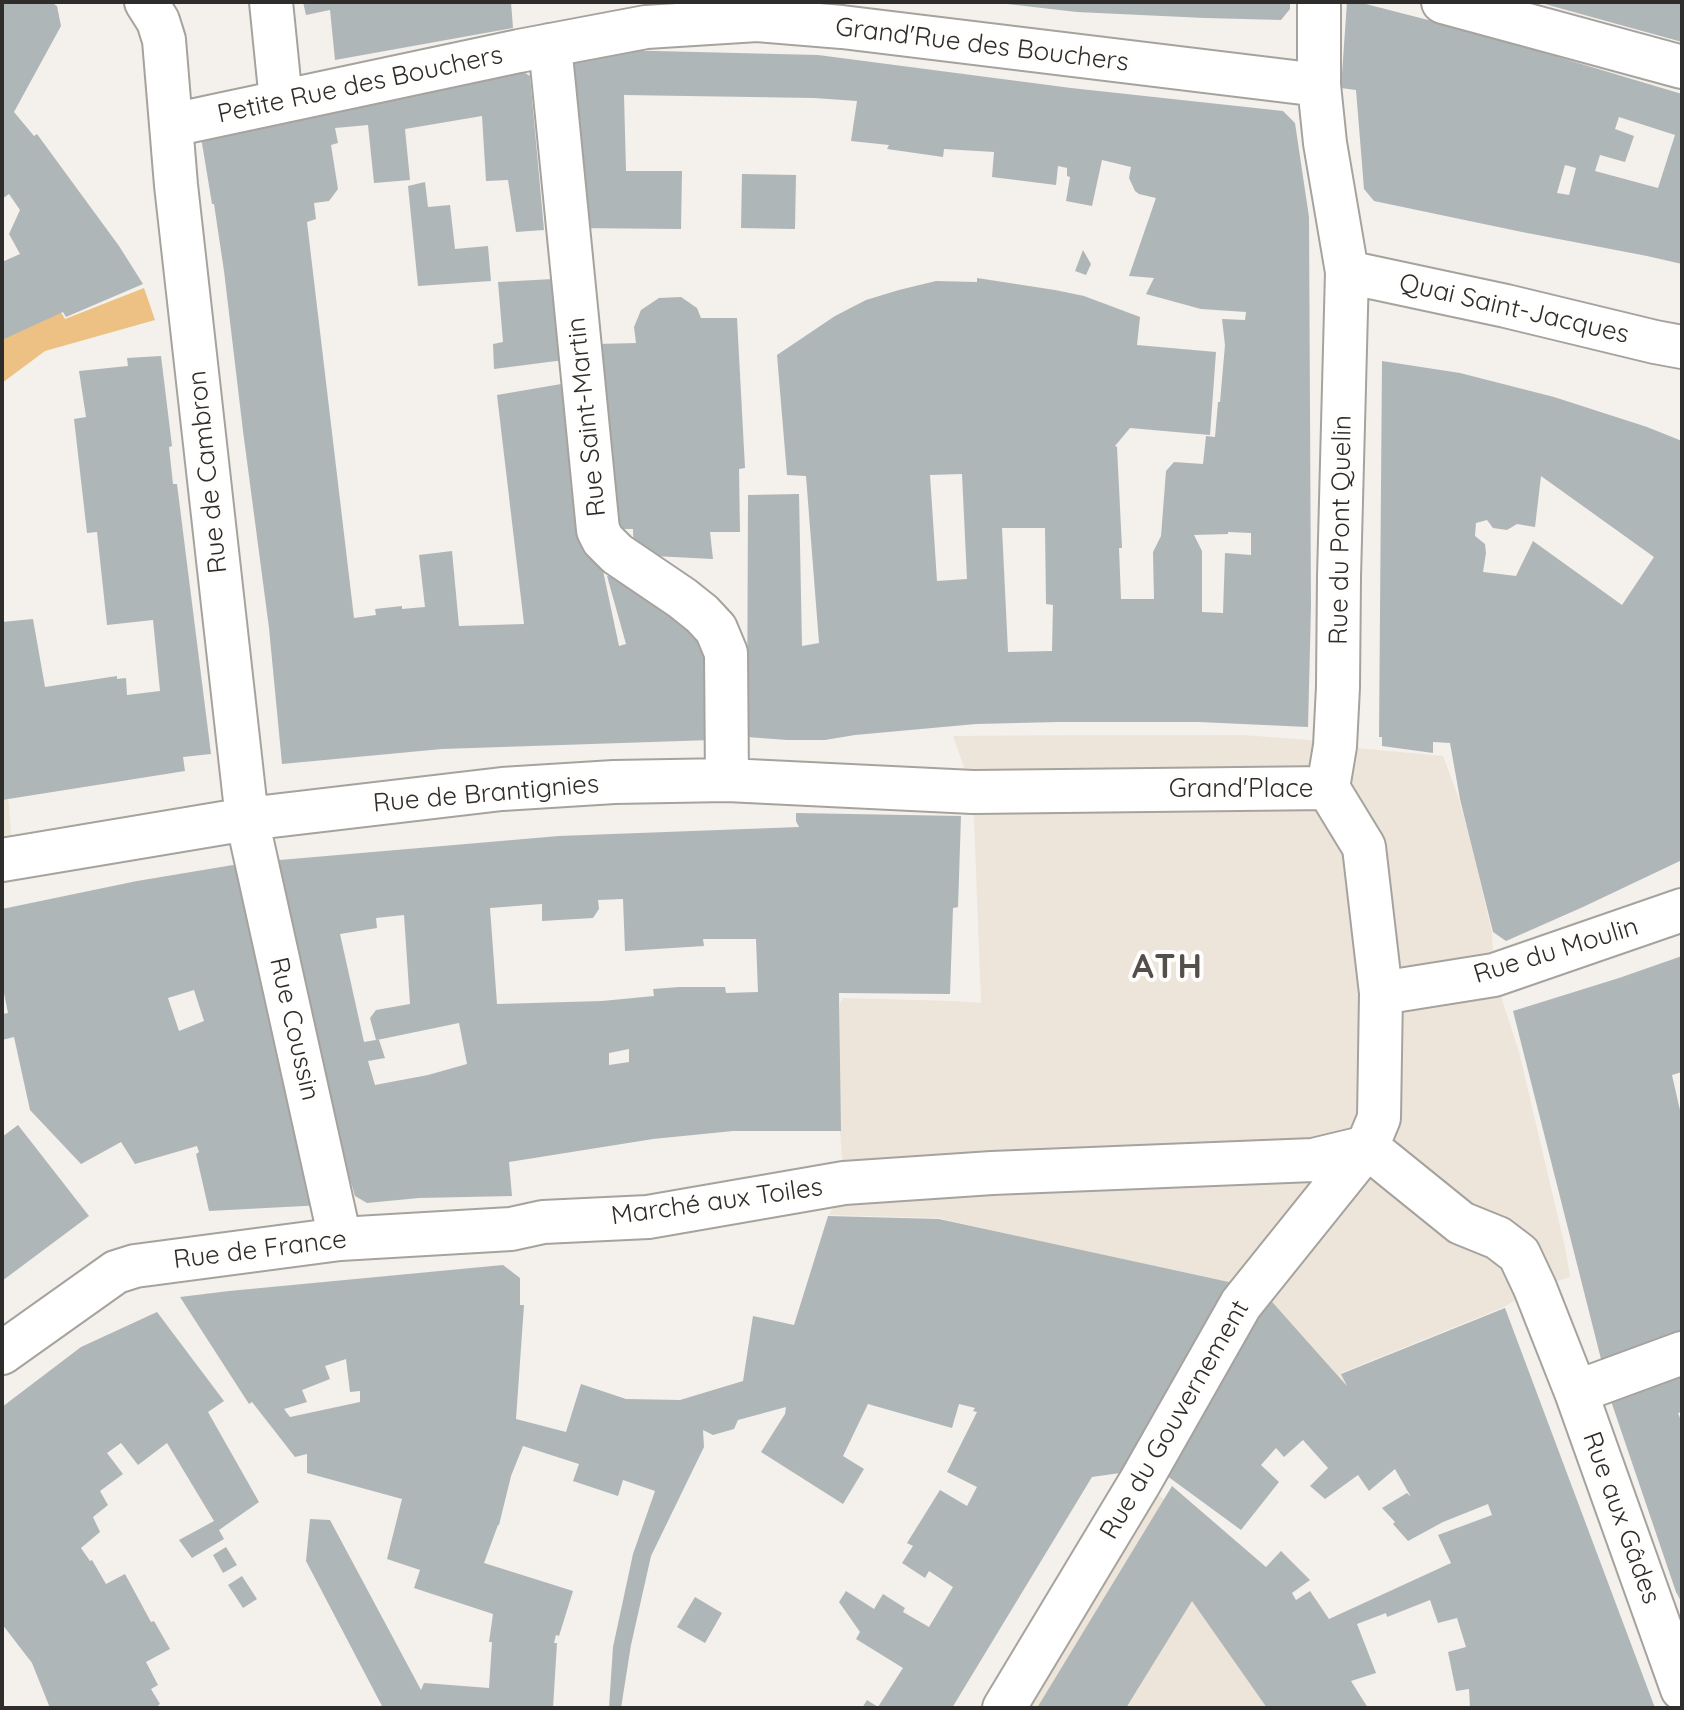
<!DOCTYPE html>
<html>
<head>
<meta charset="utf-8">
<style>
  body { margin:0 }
  #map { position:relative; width:1684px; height:1710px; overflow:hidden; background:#f4f0eb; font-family:Quicksand,sans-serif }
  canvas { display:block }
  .frame { position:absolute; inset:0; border:4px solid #2e2d2b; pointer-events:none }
</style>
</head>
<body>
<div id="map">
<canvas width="1684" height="1710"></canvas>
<div class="frame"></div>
</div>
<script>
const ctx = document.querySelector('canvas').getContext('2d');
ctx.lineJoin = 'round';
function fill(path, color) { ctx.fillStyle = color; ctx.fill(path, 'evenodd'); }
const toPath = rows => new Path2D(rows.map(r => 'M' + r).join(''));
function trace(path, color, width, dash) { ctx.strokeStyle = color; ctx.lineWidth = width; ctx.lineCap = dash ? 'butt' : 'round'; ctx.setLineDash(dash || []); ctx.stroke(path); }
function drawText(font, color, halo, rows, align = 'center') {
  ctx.font = font + ' Quicksand,sans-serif'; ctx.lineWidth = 8; ctx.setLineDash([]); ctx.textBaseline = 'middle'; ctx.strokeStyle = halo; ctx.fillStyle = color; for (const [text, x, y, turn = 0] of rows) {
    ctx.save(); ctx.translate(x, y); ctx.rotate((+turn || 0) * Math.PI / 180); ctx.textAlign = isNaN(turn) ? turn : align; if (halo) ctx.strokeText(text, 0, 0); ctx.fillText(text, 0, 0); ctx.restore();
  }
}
const built = toPath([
  [1090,735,1243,735,1310,740,1335,746,1443,756,1459,799,1472,846,1492,933,1494,975,1519,1052,1565,1247,1570,1277,1535,1288,1504,1307,1341,1373,1346,1385,1264,1295,939,1218,829,1215,844,1183,840,1130,840,1003,843,998,954,1001,981,1003,973,792,953,736],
  [2,754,9,806,13,858,2,860],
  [1140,1482,1230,1547,1356,1708,1004,1708]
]);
const green = toPath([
  [144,288,155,320,45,351,2,383,2,329,56,304,65,319]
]);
const building = toPath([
  [2,2,51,2,57,6,61,26,14,112,34,136,37,134,119,246,143,284,66,317,63,312,2,340,2,262,20,254,9,234,20,210,9,194,2,199],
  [303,2,511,2,513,28,335,60,330,10,306,15],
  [1007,2,1290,2,1290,9,1281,20,1205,18,1077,12,1007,4],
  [1347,2,1358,2,1471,31,1682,94,1682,264,1647,256,1522,232,1374,201,1364,189,1356,90,1341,88],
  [1619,117,1675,135,1658,188,1595,171,1600,155,1625,162,1634,136,1615,129],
  [1565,165,1576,168,1569,195,1557,193],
  [1542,2,1682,2,1682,42,1541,3],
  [574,49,818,55,1071,88,1283,111,1295,123,1309,217,1311,607,1308,727,1199,722,1058,722,976,724,855,735,825,740,787,740,747,737,748,495,799,494,802,646,819,643,806,476,787,475,777,355,835,316,866,300,899,290,936,281,977,282,977,278,1055,290,1084,296,1140,317,1137,345,1216,352,1210,435,1130,428,1115,446,1117,447,1122,548,1119,548,1121,599,1154,599,1153,552,1161,536,1166,471,1174,462,1203,464,1206,436,1215,437,1218,402,1220,402,1225,345,1222,319,1245,320,1246,312,1201,309,1146,294,1154,278,1129,276,1156,198,1139,194,1135,191,1129,178,1131,167,1102,160,1092,206,1066,201,1070,177,1067,176,1067,168,1058,166,1056,185,992,177,994,152,944,149,943,157,887,149,889,145,851,141,857,101,814,98,624,95,626,171,682,171,681,229,573,228],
  [962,474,967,579,937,581,930,475],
  [1002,528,1045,528,1046,604,1053,605,1052,651,1008,652],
  [1228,532,1251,533,1251,555,1225,553,1223,613,1202,612,1202,551,1194,535,1228,534],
  [517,68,530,76,544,230,516,232,508,180,486,181,482,116,405,129,410,180,374,183,368,125,335,128,338,143,331,145,338,189,329,201,314,203,316,219,307,222,354,618,376,615,375,609,402,606,402,609,425,607,419,555,452,551,459,626,524,624,497,395,567,383,581,467,619,646,626,644,607,576,638,579,704,632,711,740,442,749,282,764,269,628,243,431,224,271,214,204,212,204,199,125],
  [742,174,796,175,795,229,741,228],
  [425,182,428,207,450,205,455,249,488,246,491,281,418,286,408,186],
  [1083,250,1091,264,1086,275,1075,271],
  [553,279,564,360,494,369,493,344,503,342,498,282],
  [681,297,697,308,701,318,737,318,745,468,739,469,740,532,710,532,713,559,634,555,633,529,605,529,598,344,636,343,634,327,641,310,659,298],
  [161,356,172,446,169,447,173,484,177,484,211,754,183,757,185,771,2,800,2,622,33,619,45,687,117,676,117,679,126,678,127,695,160,691,153,620,107,625,97,532,87,533,74,419,86,417,79,371,128,366,127,358],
  [1382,361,1460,373,1554,397,1647,427,1682,441,1682,860,1583,907,1506,941,1493,932,1460,799,1450,743,1433,742,1433,753,1382,746,1382,737,1379,737],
  [1541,476,1654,557,1622,605,1533,541,1516,576,1483,572,1486,553,1485,544,1475,536,1476,523,1487,520,1493,528,1507,530,1517,524,1535,527],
  [796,813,961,816,958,907,953,908,950,994,839,993,841,1131,733,1131,653,1139,509,1162,512,1196,419,1198,367,1203,355,1196,339,1142,268,861,559,836,799,827,796,821],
  [623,899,625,951,704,946,703,939,756,939,758,992,726,993,725,987,679,987,653,989,654,996,602,1001,497,1004,490,908,542,904,542,921,593,918,599,909,598,900],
  [404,915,410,1004,376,1010,370,1018,376,1040,364,1042,340,934,377,928,376,918],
  [459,1023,467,1064,428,1075,375,1085,368,1061,385,1058,379,1040,377,1040],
  [629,1049,629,1062,609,1065,609,1053],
  [233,865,243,871,323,1205,209,1211,196,1154,199,1152,197,1146,135,1164,121,1142,81,1164,30,1110,14,1037,2,1040,2,1014,8,1013,2,983,2,909,137,881],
  [194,990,204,1021,179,1031,168,998],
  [1682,956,1682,1072,1672,1075,1682,1119,1682,1337,1602,1363,1513,1011,1619,978],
  [18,1125,89,1216,2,1281,2,1137],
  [828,1216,939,1219,1238,1284,1152,1429,1120,1473,1092,1477,952,1708,862,1708,867,1700,878,1707,903,1668,856,1639,860,1632,839,1602,846,1591,874,1609,883,1594,905,1608,903,1612,929,1627,953,1587,929,1571,925,1578,902,1563,913,1546,907,1543,940,1490,967,1506,977,1487,947,1472,977,1412,973,1411,975,1408,959,1404,952,1428,868,1404,843,1456,864,1469,843,1504,761,1452,785,1414,786,1407,738,1420,734,1429,713,1435,703,1430,704,1447,651,1556,631,1645,621,1708,609,1708,613,1647,633,1554,655,1491,623,1480,618,1496,573,1481,579,1464,523,1446,511,1476,499,1525,498,1525,484,1563,573,1591,559,1636,556,1635,554,1643,557,1643,553,1708,383,1708,306,1561,310,1519,330,1520,421,1690,424,1683,489,1688,492,1642,489,1642,493,1614,414,1588,420,1570,387,1559,402,1499,307,1473,307,1454,295,1457,252,1402,249,1404,180,1297,229,1291,503,1265,520,1278,520,1305,524,1305,516,1419,566,1432,581,1384,626,1399,680,1400,743,1381,753,1316,794,1325],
  [346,1359,350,1392,360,1391,360,1402,290,1417,284,1409,307,1402,302,1390,330,1379,325,1366],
  [1265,1294,1347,1386,1341,1374,1505,1308,1655,1708,1470,1708,1469,1689,1456,1691,1448,1652,1466,1647,1457,1618,1438,1623,1430,1600,1387,1617,1386,1613,1357,1624,1376,1673,1351,1681,1368,1708,1267,1708,1192,1601,1126,1708,1037,1708,1172,1486,1266,1567,1281,1551,1310,1580,1292,1593,1296,1600,1310,1591,1329,1619,1451,1563,1438,1535,1492,1515,1488,1504,1443,1522,1408,1541,1393,1524,1395,1522,1382,1508,1407,1493,1411,1497,1395,1469,1369,1491,1358,1475,1325,1499,1310,1486,1328,1468,1303,1440,1284,1457,1276,1448,1261,1465,1279,1482,1241,1530,1159,1470],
  [157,1312,224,1401,208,1412,259,1502,219,1530,224,1539,192,1558,179,1540,214,1521,167,1443,138,1465,121,1443,107,1453,123,1474,100,1491,108,1505,93,1517,100,1532,81,1548,90,1561,92,1560,106,1584,125,1574,151,1622,154,1621,170,1649,146,1662,158,1685,151,1689,160,1704,155,1708,50,1708,32,1663,2,1624,2,1407,81,1347],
  [1682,1370,1682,1412,1678,1413,1682,1423,1682,1603,1676,1592,1611,1401],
  [226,1547,237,1565,223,1573,213,1555],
  [242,1576,257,1599,243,1608,228,1585],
  [695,1597,722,1613,705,1643,677,1627]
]);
const street = toPath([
  [146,2,158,21,164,40,176,185,247,819,340,1239],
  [271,2,281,101],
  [1319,2,1319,85,1325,143,1347,272,1339,577,1338,687,1335,746,1328,788],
  [1443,2,1682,67],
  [550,45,598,530,603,540,617,554,682,598,702,614,716,629,726,653,727,780],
  [172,125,519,51,646,27,757,20,842,27,1319,85],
  [1347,272,1506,306,1655,342,1682,347],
  [2,860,247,819,502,789,614,782,727,780,973,792,1328,788],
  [1381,993,1494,975,1682,910],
  [1367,1147,1461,1223,1498,1238,1519,1254,1535,1288,1576,1392,1682,1689],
  [2,1353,116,1272,135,1266,340,1239,511,1229,543,1222,648,1217,844,1183,992,1173,1313,1160,1367,1147],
  [1576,1392,1682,1353],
  [1004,1708,1140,1482,1241,1304,1367,1147,1379,1118,1381,993,1364,847,1328,788]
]);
const streetNames = [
  ["Grand'Rue des Bouchers",982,45,7],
  ["Petite Rue des Bouchers",360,85,-12],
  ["Quai Saint-Jacques",1514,309,13],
  ["Rue Saint-Martin",587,417,-96],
  ["Rue de Cambron",208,472,-96],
  ["Rue du Pont Quelin",1341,530,-89],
  ["Grand'Place",1241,789],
  ["Rue de Brantignies",486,794,-5],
  ["Rue du Moulin",1556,951,-17],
  ["Rue Coussin",294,1029,77],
  ["Marché aux Toiles",717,1202,-8],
  ["Rue de France",260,1250,-7],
  ["Rue du Gouvernement",1175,1420,-60],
  ["Rue aux Gâdes",1621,1518,70]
];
const districtNames = [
  ["ATH",1168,968]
];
fill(built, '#ede5d9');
fill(green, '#ecc183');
fill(building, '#afb6b8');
trace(street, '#a6a39e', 46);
trace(street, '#fff', 42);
drawText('26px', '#2e2d2b', '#fffefd', streetNames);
ctx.letterSpacing = '2px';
drawText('bold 34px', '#53504c', '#fffefd', districtNames);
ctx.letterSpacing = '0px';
</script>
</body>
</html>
